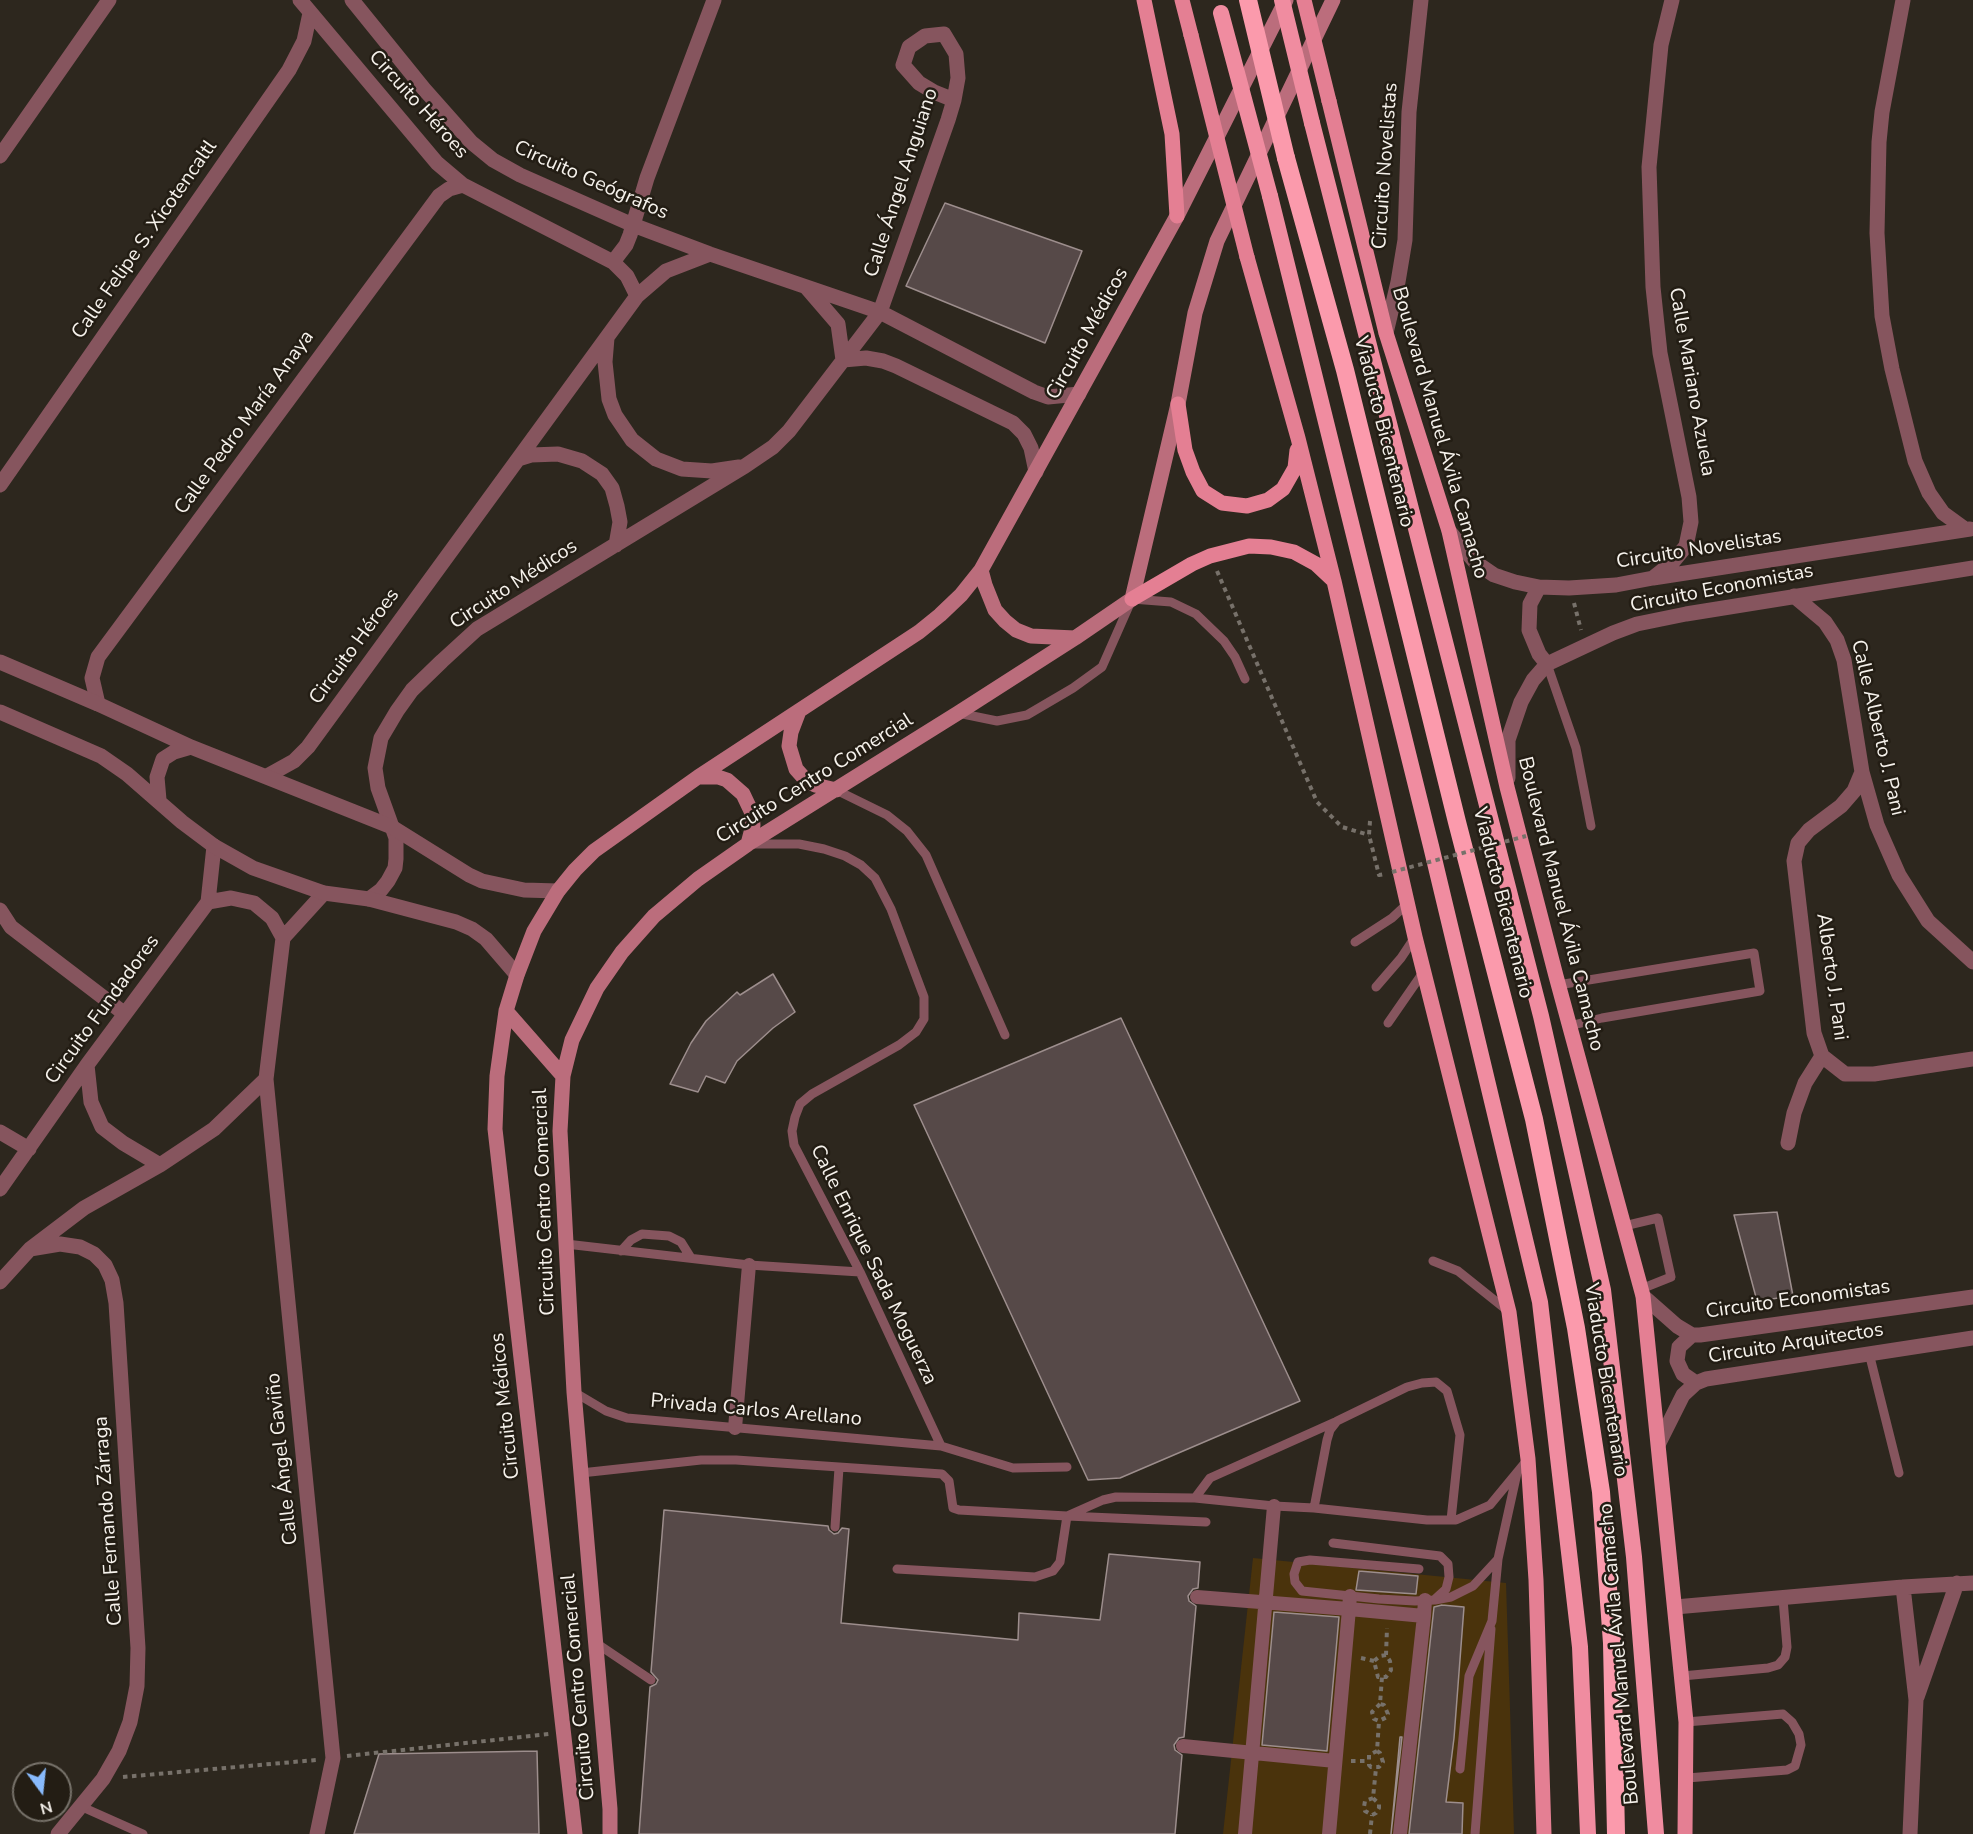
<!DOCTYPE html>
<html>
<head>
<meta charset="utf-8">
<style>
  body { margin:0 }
  #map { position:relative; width:1973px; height:1834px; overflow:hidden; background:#2d271e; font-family:"Nunito Sans",sans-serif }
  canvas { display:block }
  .north { position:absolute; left:12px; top:1762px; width:60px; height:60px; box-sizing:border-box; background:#231d14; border:2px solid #77726a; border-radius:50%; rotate:165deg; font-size:16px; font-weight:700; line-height:24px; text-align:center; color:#f6f2ec }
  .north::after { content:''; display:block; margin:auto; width:21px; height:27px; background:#88bafc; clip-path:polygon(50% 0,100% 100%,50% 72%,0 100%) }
</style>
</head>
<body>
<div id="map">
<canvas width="1973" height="1834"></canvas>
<div class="north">N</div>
</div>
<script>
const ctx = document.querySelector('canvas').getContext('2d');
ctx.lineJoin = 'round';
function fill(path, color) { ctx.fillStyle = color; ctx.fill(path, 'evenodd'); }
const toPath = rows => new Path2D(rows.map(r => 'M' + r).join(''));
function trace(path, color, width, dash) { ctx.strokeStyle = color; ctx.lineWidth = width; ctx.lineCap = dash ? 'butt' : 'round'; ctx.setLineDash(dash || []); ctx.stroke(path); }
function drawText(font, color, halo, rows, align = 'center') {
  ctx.font = font + ' "Nunito Sans",sans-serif'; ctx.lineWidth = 5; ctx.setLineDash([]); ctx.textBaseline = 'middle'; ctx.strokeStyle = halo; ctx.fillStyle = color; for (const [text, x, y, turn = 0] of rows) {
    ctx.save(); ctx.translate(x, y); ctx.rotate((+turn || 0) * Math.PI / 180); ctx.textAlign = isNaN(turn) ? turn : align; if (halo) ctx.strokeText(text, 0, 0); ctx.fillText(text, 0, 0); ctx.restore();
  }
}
const green = toPath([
  [1253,1558,1506,1583,1514,1834,1223,1834]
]);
const building = toPath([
  [945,203,1082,251,1045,343,906,286,945,203],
  [773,974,795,1012,773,1028,737,1061,725,1083,706,1076,698,1092,670,1084,691,1043,706,1021,737,992,740,995,773,974],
  [1121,1018,1300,1401,1120,1478,1088,1480,914,1105,1121,1018],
  [1777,1212,1793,1296,1757,1301,1734,1215,1777,1212],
  [664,1510,828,1526,829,1530,834,1534,838,1533,842,1528,849,1529,841,1623,1018,1640,1019,1613,1100,1620,1109,1554,1200,1562,1198,1588,1193,1589,1188,1596,1189,1601,1196,1606,1184,1737,1179,1738,1174,1745,1175,1750,1182,1755,1175,1834,639,1834,650,1687,656,1684,658,1680,651,1672,664,1510],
  [1359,1571,1418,1576,1416,1594,1356,1590,1359,1571],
  [1442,1605,1464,1607,1454,1738,1446,1802,1463,1803,1462,1834,1409,1834,1434,1607,1442,1605],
  [1274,1612,1339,1617,1327,1751,1262,1745,1274,1612],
  [1400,1737,1402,1737,1391,1834,1400,1737],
  [537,1751,539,1834,354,1834,379,1754,537,1751]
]);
const path = toPath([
  [1217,571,1317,802,1342,827,1369,835],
  [1574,603,1581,630],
  [1370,821,1369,835,1379,875,1385,874],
  [1386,1655,1380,1656,1374,1661,1378,1677,1386,1677,1391,1670,1390,1661,1386,1655,1387,1628],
  [1361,1658,1374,1661],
  [1380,1704,1372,1712,1374,1719,1379,1721,1387,1717,1388,1714,1384,1705,1380,1704,1382,1677],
  [1377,1751,1369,1755,1369,1765,1371,1767,1379,1767,1383,1762,1380,1753,1377,1751,1379,1721],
  [347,1756,549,1734],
  [1351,1761,1368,1761],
  [123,1777,316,1760],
  [1373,1798,1365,1801,1364,1807,1365,1811,1372,1815,1376,1813,1379,1808,1379,1804,1373,1798,1376,1768],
  [1370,1834,1372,1815]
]);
const service = toPath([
  [1547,664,1576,748,1591,826],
  [958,713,997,721,1027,715,1073,688,1102,667,1132,599,1171,602,1196,614,1224,641,1235,657,1245,679],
  [836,790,887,815,907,831,926,855,1005,1035],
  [751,844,799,844,824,849,845,856,861,865,875,878,891,909,924,997,924,1019,916,1032,899,1045,812,1094,800,1104,795,1117,792,1131,794,1145,860,1272,941,1446],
  [1355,942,1392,918,1407,904],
  [1558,985,1754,953,1760,991,1602,1018,1569,1026],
  [1376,987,1401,958,1415,937],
  [1388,1023,1424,971],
  [1624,1226,1658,1218,1671,1277,1641,1289],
  [566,1244,749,1265,860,1272],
  [621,1251,631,1240,642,1234,669,1236,681,1242,691,1258],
  [1433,1261,1458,1271,1508,1311],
  [1869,1353,1899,1473],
  [574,1392,606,1411,627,1418,941,1446,1013,1468,1067,1467],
  [581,1473,701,1460,736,1460,942,1474,949,1481,953,1508,959,1510,1067,1516,1103,1500,1116,1497,1195,1498,1274,1506,1314,1508,1427,1520,1456,1520,1490,1505,1528,1459],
  [1195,1498,1210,1478,1335,1422],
  [1314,1508,1327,1440,1330,1430,1337,1421,1407,1387,1422,1383,1436,1382,1447,1391,1460,1435,1451,1520],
  [835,1527,839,1468],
  [1333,1543,1440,1556,1448,1564,1449,1577,1446,1589,1435,1599],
  [897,1569,1035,1577,1053,1571,1060,1562,1067,1516,1206,1522],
  [1419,1569,1310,1560,1298,1562,1294,1574,1295,1582,1302,1591,1379,1599,1415,1601,1435,1600,1451,1597,1473,1586,1498,1559],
  [596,1643,651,1680],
  [1682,1676,1768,1668,1778,1665,1785,1657,1787,1647,1783,1599],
  [1686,1722,1783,1714,1792,1722,1799,1734,1801,1745,1795,1766,1787,1770,1687,1778],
  [1460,1769,1469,1676,1492,1621,1498,1559,1517,1473],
  [80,1806,143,1834],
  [1475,1834,1491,1629]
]);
const pedestrian = toPath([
  [735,1428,749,1265],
  [1197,1597,1349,1609,1350,1596],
  [1424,1616,1425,1600],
  [1183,1746,1335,1761],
  [1245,1834,1274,1506],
  [1329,1834,1349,1609,1424,1616,1400,1834]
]);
const minor = toPath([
  [300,0,437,163,463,185,613,262,627,276,637,296],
  [352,0,424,89,471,142,493,160,520,175,633,225,710,254,880,312,1034,392,1048,397,1079,394],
  [1903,0,1882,112,1879,142,1877,233,1882,316,1892,369,1915,461,1929,493,1943,513,1965,529],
  [0,156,109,0],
  [613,262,626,245,630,235,647,178,714,0],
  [807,288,838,324,843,360],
  [1386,333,1398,282,1405,240,1409,112,1421,0],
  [607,338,605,362,609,399,615,415,632,440,656,459,682,469,712,471,739,467],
  [843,360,866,358,883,361,896,366,1013,423,1024,434,1031,448,1036,472],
  [518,459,531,455,558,454,582,461,602,474,612,488,617,506,620,522,616,545],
  [0,485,289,70,304,41,310,13],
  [1449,531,1475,562,1494,575,1515,582,1539,587,1569,588,1616,585,1653,578,1970,529],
  [1653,578,1672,563,1686,546,1691,522,1689,497,1660,353,1653,287,1649,167,1661,45,1672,0],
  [1539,587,1530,604,1529,630,1539,654,1547,664],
  [1794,596,1825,622,1837,640,1844,660,1862,772,1877,825,1899,875,1928,921,1973,962],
  [98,704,92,678,98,657,439,196,449,189,463,185],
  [1862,772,1854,791,1841,806,1809,830,1798,843,1794,861,1814,1033,1822,1056,1845,1074,1874,1074,1973,1059],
  [267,776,294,761,308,747,637,296,666,271,710,254],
  [1508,778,1508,740,1521,702,1533,680,1547,664,1613,633,1637,624,1686,614,1973,568],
  [369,899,381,890,388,881,395,868,396,859,396,838,378,788,375,768,381,738,397,711,412,690,442,661,477,629,745,466,773,447,789,431,880,312,948,120,954,100,958,78,956,54,944,34,925,36,909,47,903,65,919,83,934,92,954,100],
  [208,902,231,898,254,903,272,918,283,938],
  [0,910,11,927,125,1014],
  [87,1065,91,1102,102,1127,123,1143,160,1165],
  [0,1132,29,1149],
  [1788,1143,1794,1113,1805,1083,1822,1056],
  [0,1189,87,1065,208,902,214,846],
  [30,1249,60,1244,80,1247,94,1254,105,1265,112,1280,116,1303,138,1648,137,1686,130,1722,119,1751,103,1779,58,1834],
  [0,1282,30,1249,84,1208,160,1165,214,1129,266,1079],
  [1903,1587,1916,1700,1910,1834],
  [1675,1607,1903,1587,1973,1583],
  [1917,1697,1957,1583],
  [317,1834,333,1758,266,1079,283,938,324,893]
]);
const tertiary = toPath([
  [0,662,98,704,191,747,392,827,469,875,482,881,524,890,558,891],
  [0,712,101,756,127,774,182,822,214,846,253,868,324,893,369,899,456,922,472,929,486,939,517,975],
  [159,800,157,777,163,759,174,752,191,747],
  [1643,1296,1677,1326,1692,1335,1700,1335,1973,1297],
  [1692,1335,1679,1347,1677,1361,1683,1374,1696,1383],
  [1659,1443,1683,1395,1696,1383,1706,1379,1973,1338]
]);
const secondary = toPath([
  [981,570,985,585,995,610,1005,621,1016,630,1031,636,1075,638],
  [799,711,791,732,789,746,796,769,804,778,815,785,836,790],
  [698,777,718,777,727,780,743,794,752,813,753,825,748,844],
  [506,1011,563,1076],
  [575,1834,495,1129,497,1076,506,1011,517,975,534,931,558,891,575,870,594,851,698,777,919,632,940,615,961,595,981,570,1177,216,1286,0],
  [610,1834,610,1809,574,1392,560,1131,563,1076,572,1040,597,988,622,952,654,916,698,879,748,844,958,713,1075,638,1132,599,1178,404,1195,313,1217,241,1333,0]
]);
const primary = toPath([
  [1144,0,1172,134,1177,216],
  [1182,0,1191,35],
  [1329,101,1386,333,1449,531,1507,787,1556,976,1643,1296,1686,1722,1685,1834],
  [1247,257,1298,438,1334,581,1415,937,1509,1312,1528,1459,1536,1580,1544,1834],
  [1178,404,1185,450,1193,472,1203,491,1222,503,1247,506,1268,500,1283,489,1295,468,1297,450],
  [1132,599,1192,564,1210,556,1249,546,1271,547,1294,552,1316,564,1332,579]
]);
const trunk = toPath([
  [1312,123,1541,1016,1603,1290,1634,1557,1656,1834],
  [1270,196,1431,846,1540,1302,1580,1647,1588,1834]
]);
const motorway = toPath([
  [1286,158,1345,370,1457,822,1534,1119,1576,1328,1601,1492,1612,1643,1616,1834]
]);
const pathBridge = toPath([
  [1392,872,1526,836]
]);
const primaryBridge = toPath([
  [1304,0,1329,101],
  [1191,35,1247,257]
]);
const trunkBridge = toPath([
  [1282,0,1312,123],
  [1221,13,1270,196]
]);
const motorwayBridge = toPath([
  [1248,0,1286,158]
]);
const streetNames = [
  ["Circuito Héroes",418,105,48],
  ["Circuito Novelistas",1386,166,-86],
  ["Circuito Geógrafos",591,181,24],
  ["Calle Ángel Anguiano",902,183,-72],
  ["Calle Felipe S. Xicotencaltl",145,240,-55],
  ["Circuito Médicos",1088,334,-61],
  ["Calle Mariano Azuela",1691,382,80],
  ["Calle Pedro María Anaya",245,423,-54],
  ["Viaducto Bicentenario",1383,432,76],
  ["Boulevard Manuel Ávila Camacho",1439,433,74],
  ["Circuito Novelistas",1699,550,-9],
  ["Circuito Médicos",514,585,-33],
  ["Circuito Economistas",1722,589,-11],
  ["Circuito Héroes",355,647,-54],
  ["Calle Alberto J. Pani",1877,728,77],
  ["Circuito Centro Comercial",815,779,-32],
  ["Viaducto Bicentenario",1502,903,76],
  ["Boulevard Manuel Ávila Camacho",1560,904,76],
  ["Alberto J. Pani",1831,977,82],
  ["Circuito Fundadores",103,1010,-54],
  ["Circuito Centro Comercial",545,1202,-92],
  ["Calle Enrique Sada Moguerza",873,1265,64],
  ["Circuito Economistas",1798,1300,-8],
  ["Circuito Arquitectos",1796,1344,-9],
  ["Viaducto Bicentenario",1605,1380,81],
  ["Circuito Médicos",506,1406,-96],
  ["Privada Carlos Arellano",756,1411,5],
  ["Calle Ángel Gaviño",283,1459,-96],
  ["Calle Fernando Zárraga",109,1521,-94],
  ["Boulevard Manuel Ávila Camacho",1620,1654,-95],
  ["Circuito Centro Comercial",579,1687,-95]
];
fill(green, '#4a330c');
fill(building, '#564948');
trace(building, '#9d8e8d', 1.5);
trace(path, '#77716a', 4, [4.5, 4.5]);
trace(service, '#86555e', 9);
trace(pedestrian, '#86555e', 14);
trace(minor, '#86555e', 15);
trace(tertiary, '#86555e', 15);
trace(secondary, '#bb6d7c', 15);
trace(primary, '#e47f93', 15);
trace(trunk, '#f08ca0', 16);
trace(motorway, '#fb9aac', 18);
trace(pathBridge, '#77716a', 4, [4.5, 4.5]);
trace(primaryBridge, '#e47f93', 15);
trace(trunkBridge, '#f08ca0', 16);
trace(motorwayBridge, '#fb9aac', 18);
drawText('20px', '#f6f2ec', '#231d14', streetNames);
</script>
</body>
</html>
